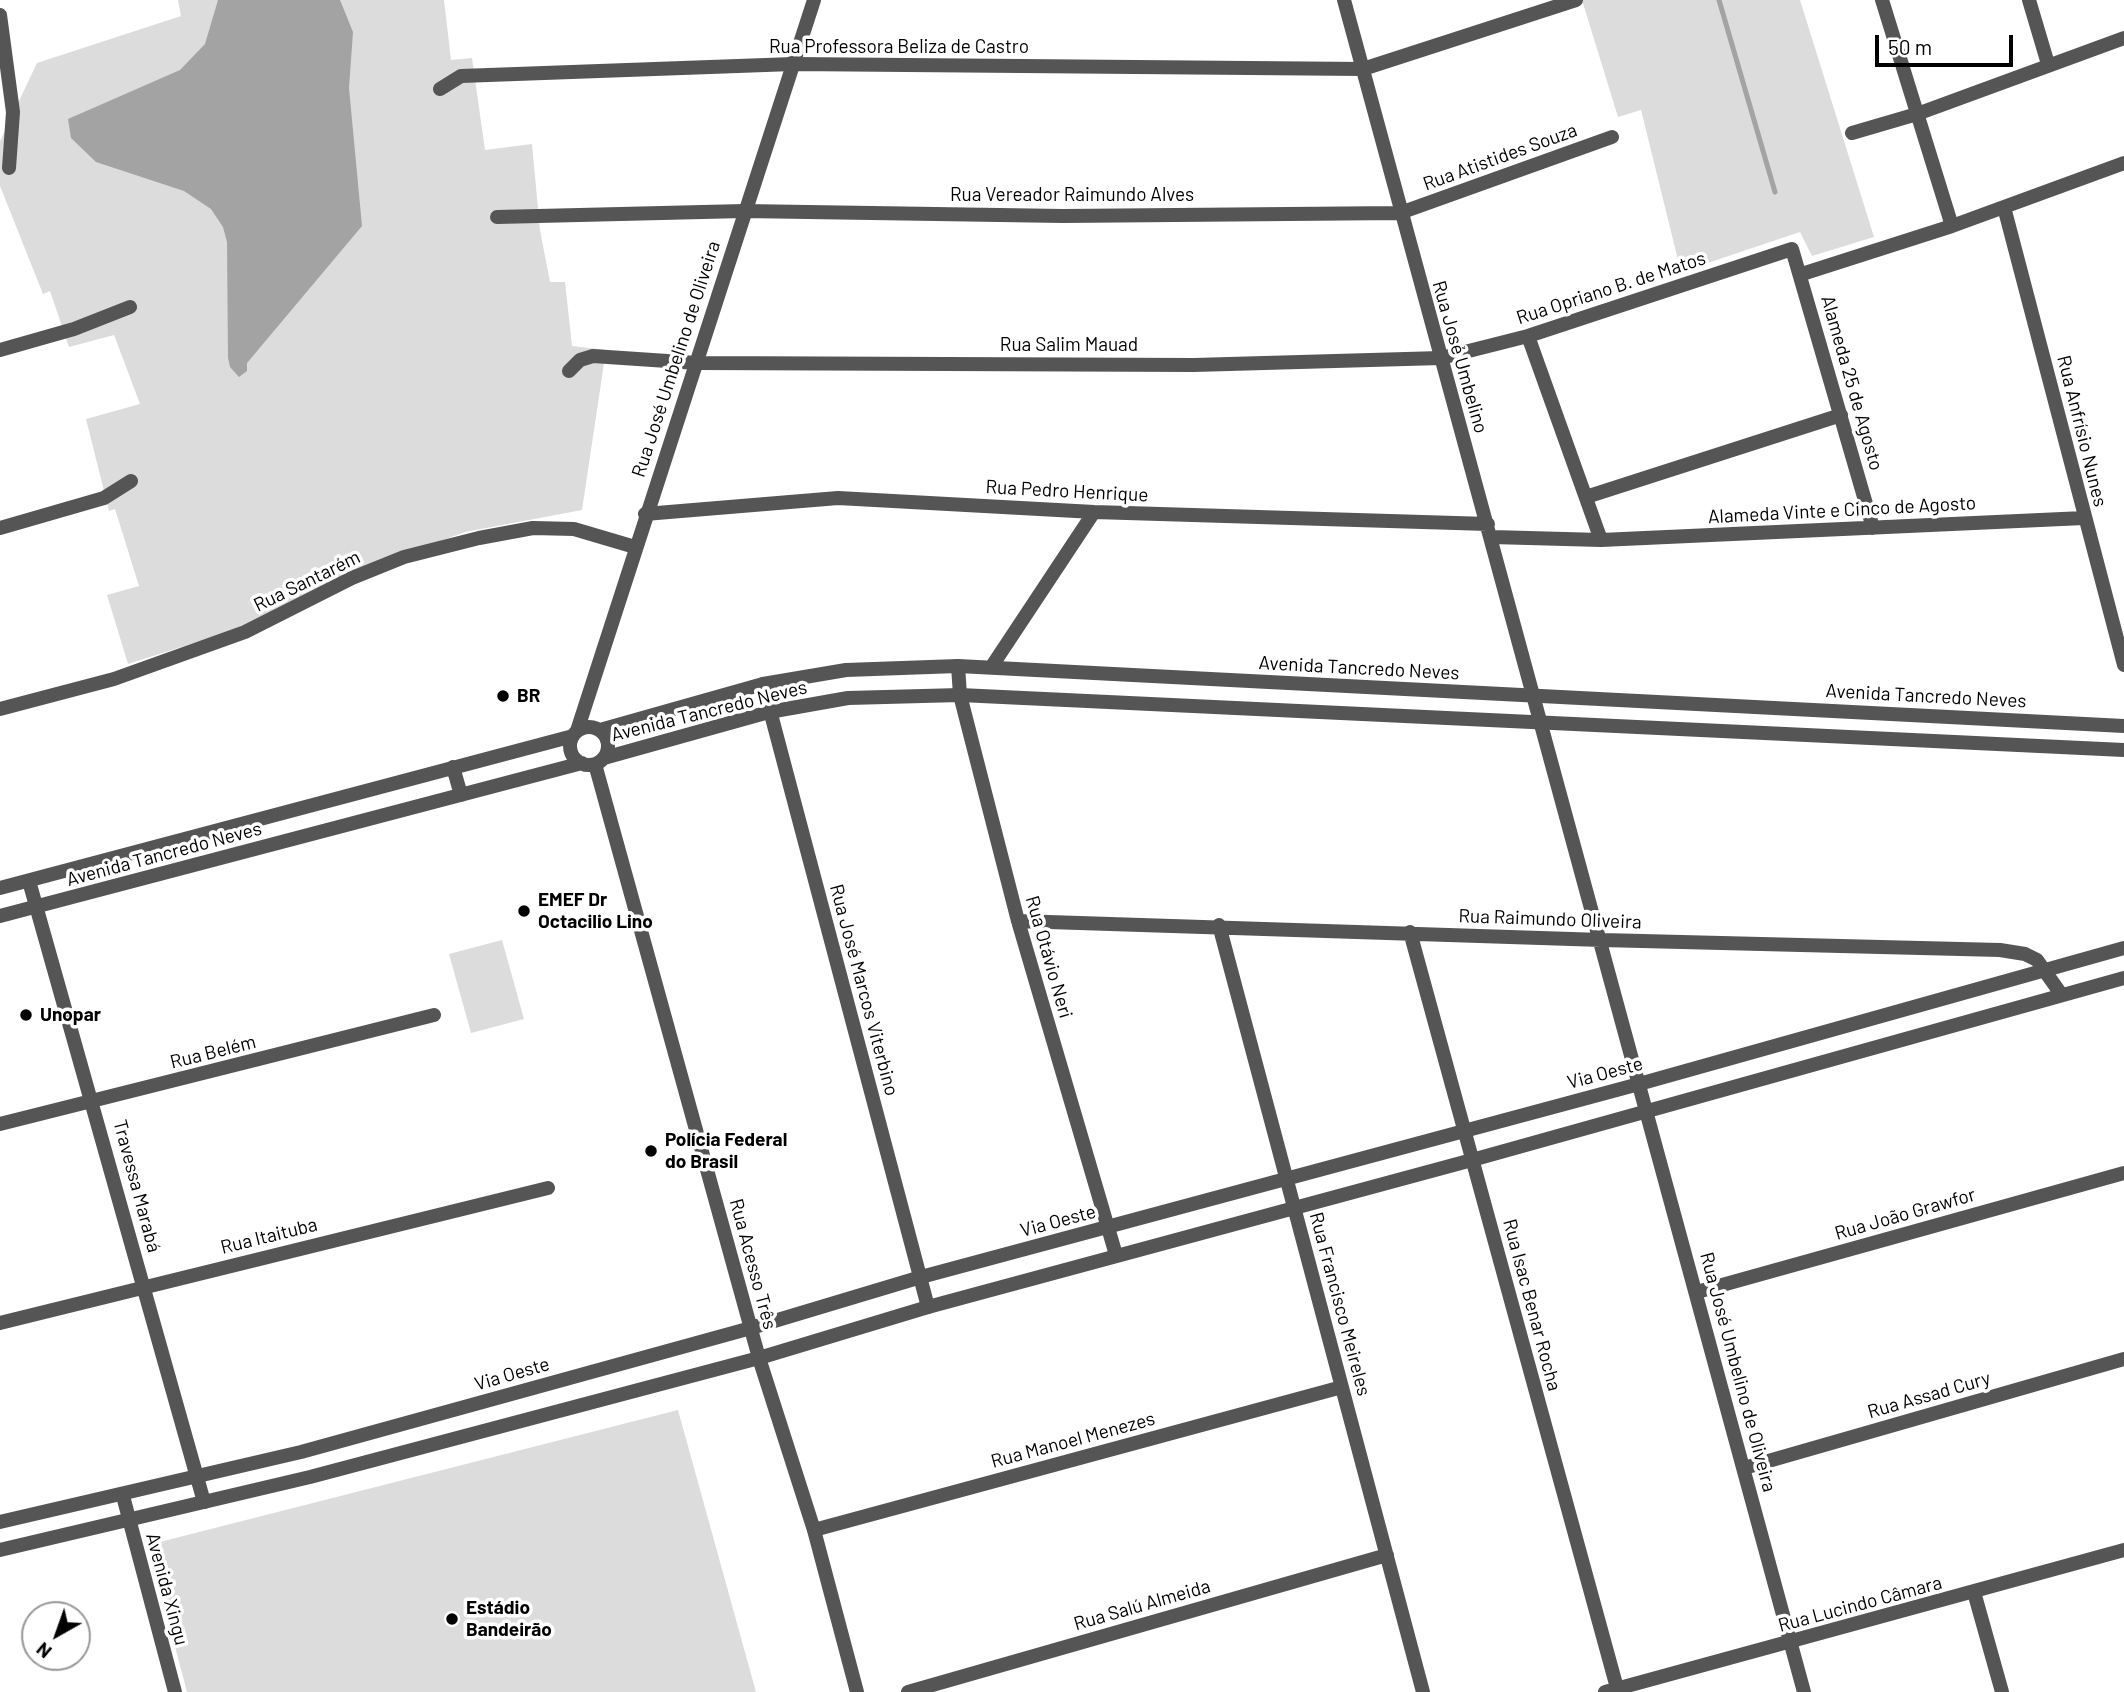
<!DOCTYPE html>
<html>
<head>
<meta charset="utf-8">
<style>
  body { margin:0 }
  #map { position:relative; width:2124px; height:1692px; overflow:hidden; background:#fff; font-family:Barlow,sans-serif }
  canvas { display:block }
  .north { position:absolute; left:21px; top:1601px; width:70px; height:70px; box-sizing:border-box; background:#fff; border:2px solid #999; border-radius:50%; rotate:220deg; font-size:19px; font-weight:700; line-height:28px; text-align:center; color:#000 }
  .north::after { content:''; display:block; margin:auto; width:24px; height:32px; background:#000; clip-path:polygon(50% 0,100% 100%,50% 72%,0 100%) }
  .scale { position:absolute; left:1875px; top:35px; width:138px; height:32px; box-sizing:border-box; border:4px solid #000; border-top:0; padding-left:9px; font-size:21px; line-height:24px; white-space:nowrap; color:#000; -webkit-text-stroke:5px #fff; paint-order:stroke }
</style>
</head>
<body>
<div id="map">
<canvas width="2124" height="1692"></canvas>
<div class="north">N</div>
<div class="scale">50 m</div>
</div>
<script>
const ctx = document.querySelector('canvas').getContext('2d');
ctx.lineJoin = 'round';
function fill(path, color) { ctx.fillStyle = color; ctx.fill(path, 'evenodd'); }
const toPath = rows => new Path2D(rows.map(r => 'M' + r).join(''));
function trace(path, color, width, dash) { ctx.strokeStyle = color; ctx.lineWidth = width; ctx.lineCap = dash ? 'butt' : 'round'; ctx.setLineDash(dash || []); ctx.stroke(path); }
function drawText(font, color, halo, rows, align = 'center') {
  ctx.font = font + ' Barlow,sans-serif'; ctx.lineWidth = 7; ctx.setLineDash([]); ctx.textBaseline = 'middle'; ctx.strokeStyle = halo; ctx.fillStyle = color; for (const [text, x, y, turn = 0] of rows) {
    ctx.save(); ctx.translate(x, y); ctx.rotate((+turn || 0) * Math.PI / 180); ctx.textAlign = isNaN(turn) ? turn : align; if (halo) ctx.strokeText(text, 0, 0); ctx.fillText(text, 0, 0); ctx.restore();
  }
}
const green = toPath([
  [178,0,444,0,451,60,472,58,485,150,532,144,540,230,550,282,565,282,572,346,606,350,582,510,465,532,365,569,250,625,128,664,107,595,139,586,115,509,109,511,86,419,140,404,114,335,69,347,50,291,43,294,0,186,0,141,37,63,181,16],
  [1582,0,1800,0,1874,237,1812,256,1800,232,1681,272,1641,110,1618,117],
  [502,940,524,1019,471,1033,449,954],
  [678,1410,756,1692,187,1692,148,1545]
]);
const water = toPath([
  [218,0,340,0,353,32,349,88,362,226,247,363,247,371,239,377,230,367,228,358,227,242,223,227,211,209,184,191,96,162,71,138,68,119,180,70,205,44]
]);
const stream = toPath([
  [1719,0,1775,192]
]);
const minor = toPath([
  [1344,0,1804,1692],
  [1882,0,1952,226],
  [2029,0,2048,64],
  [0,15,13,112,9,168],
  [440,89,461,76,793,64,1363,69,1576,0],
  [1852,133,1917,114,2124,38],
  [2004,207,2124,665],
  [497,217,744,211,1063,216,1400,213,1612,137],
  [1802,274,1952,226,2124,163],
  [1528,336,1601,540],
  [0,350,74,329,130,307],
  [569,371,580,360,593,356,697,363,1194,365,1441,358,1528,336,1792,249,1873,528],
  [1586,497,1841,415],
  [645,514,838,498,1094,512,1488,524],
  [0,528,104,498,131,481],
  [1492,537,1601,540,2084,518],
  [958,666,960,695,1018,921,1116,1255],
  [992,666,1094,512],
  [763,684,928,1307],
  [0,709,114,679,245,632,352,578,404,557,479,538,533,528,574,529,635,547],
  [29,881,204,1502],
  [1018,921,1602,940,2000,950,2025,954,2037,960,2061,994],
  [1219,925,1423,1692],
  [1410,932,1617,1688],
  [0,1124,434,1015],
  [1697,1292,2124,1173],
  [0,1323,548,1188],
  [1744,1468,2124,1359],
  [123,1496,175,1692],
  [814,1530,1342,1387],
  [1974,1592,2002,1692],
  [908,1692,1387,1555],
  [1605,1692,2124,1550]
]);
const tertiary = toPath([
  '570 746a19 19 0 1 1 38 0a19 19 0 1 1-38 0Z',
  [600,730,763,684,846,670,958,666,2124,726],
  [577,731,814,0],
  [604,758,769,712,848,698,960,695,2124,750],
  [595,764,759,1358,814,1530,857,1692],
  [453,767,461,795],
  [0,888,573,736],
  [0,916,582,763],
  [0,1522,301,1452,751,1328,921,1277,1639,1084,2124,948],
  [0,1550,310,1477,759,1358,928,1307,1472,1160,2124,978]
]);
const markers = [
  [503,696,7,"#000"],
  [524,911,7,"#000"],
  [26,1015,7,"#000"],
  [651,1151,7,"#000"],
  [452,1619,7,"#000"]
];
const streetNames = [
  ["Rua Professora Beliza de Castro",899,47],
  ["Rua Atistides Souza",1500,157,-20],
  ["Rua Vereador Raimundo Alves",1072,195],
  ["Rua Opriano B. de Matos",1611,288,-18],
  ["Rua Salim Mauad",1069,345],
  ["Rua José Umbelino",1460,357,74],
  ["Rua José Umbelino de Oliveira",676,359,-72],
  ["Alameda 25 de Agosto",1852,383,74],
  ["Rua Anfrísio Nunes",2082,431,76],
  ["Rua Pedro Henrique",1067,491,3],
  ["Alameda Vinte e Cinco de Agosto",1842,510,-3],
  ["Rua Santarém",307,581,-26],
  ["Avenida Tancredo Neves",1359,668,3],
  ["Avenida Tancredo Neves",1926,696,3],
  ["Avenida Tancredo Neves",709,711,-14],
  ["Avenida Tancredo Neves",164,854,-15],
  ["Rua Raimundo Oliveira",1550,919,2],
  ["Rua Otávio Neri",1049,957,74],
  ["Rua José Marcos Viterbino",864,990,75],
  ["Rua Belém",213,1052,-14],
  ["Via Oeste",1605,1073,-15],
  ["Travessa Marabá",137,1186,75],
  ["Rua João Grawfor",1905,1214,-16],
  ["Via Oeste",1058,1221,-15],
  ["Rua Itaituba",269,1236,-14],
  ["Rua Acesso Três",753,1264,75],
  ["Rua Francisco Meireles",1340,1304,75],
  ["Rua Isac Benar Rocha",1532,1305,75],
  ["Rua José Umbelino de Oliveira",1738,1372,75],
  ["Via Oeste",512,1374,-16],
  ["Rua Assad Cury",1929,1395,-16],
  ["Rua Manoel Menezes",1073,1440,-15],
  ["Avenida Xingu",167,1589,75],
  ["Rua Lucindo Câmara",1860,1604,-15],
  ["Rua Salú Almeida",1142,1605,-16]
];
const poiNames = [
  ["BR",517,696],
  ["EMEF Dr",538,900],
  ["Octacilio Lino",538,922],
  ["Unopar",40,1015],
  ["Polícia Federal",665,1140],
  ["do Brasil",665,1162],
  ["Estádio",466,1608],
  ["Bandeirão",466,1630]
];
fill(green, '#dcdcdc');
fill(water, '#a3a3a3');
trace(stream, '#a3a3a3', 5);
trace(minor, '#555', 14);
trace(tertiary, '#555', 14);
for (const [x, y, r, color] of markers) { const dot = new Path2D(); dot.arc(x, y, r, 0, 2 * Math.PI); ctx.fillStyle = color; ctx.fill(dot); trace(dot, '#fff', 2.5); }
drawText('19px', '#000', '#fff', streetNames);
drawText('bold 19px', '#000', '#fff', poiNames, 'left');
</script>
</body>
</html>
